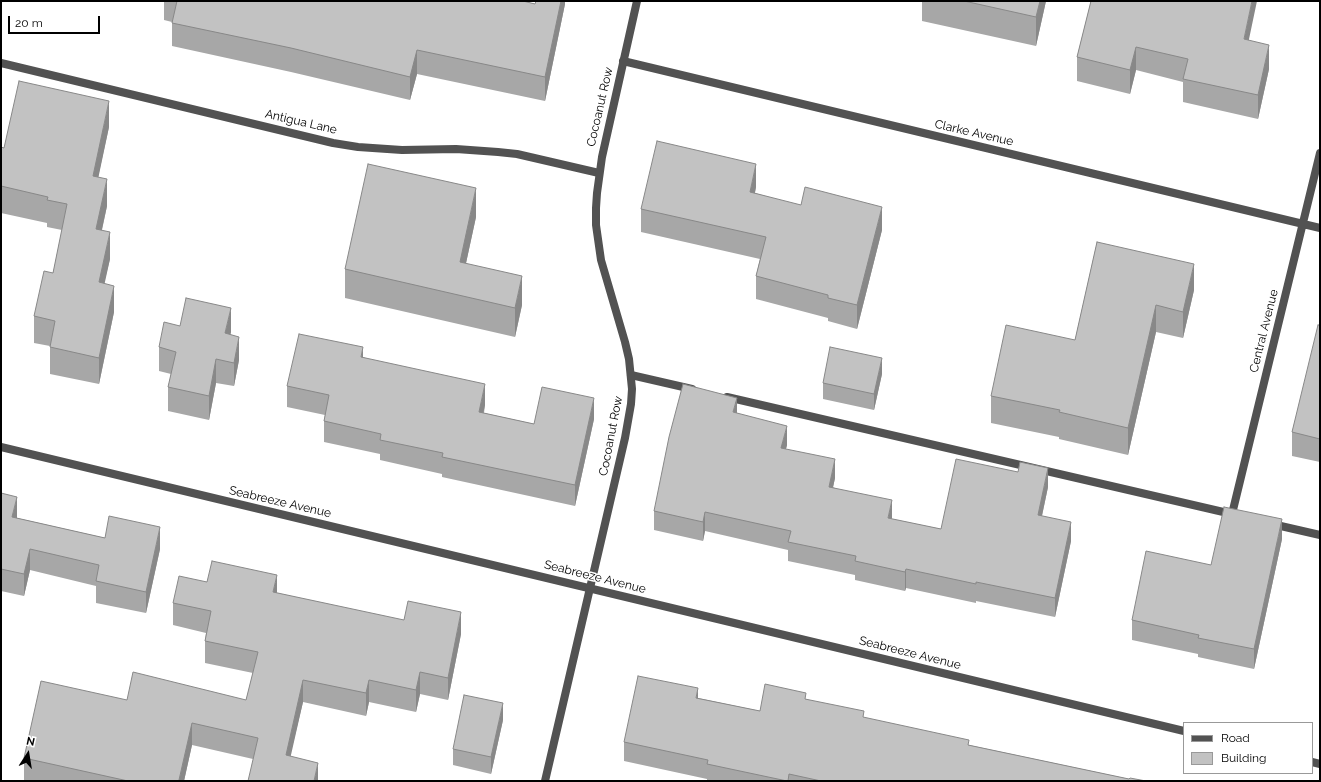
<!DOCTYPE html>
<html>
<head>
<meta charset="utf-8">
<style>
  body { margin:0 }
  #map { position:relative; width:1321px; height:782px; overflow:hidden; background:#fff; font-family:Raleway,sans-serif }
  canvas { display:block }
  .frame { position:absolute; inset:0; border:2px solid #000; pointer-events:none }
  .legend { position:absolute; left:1183px; top:722px; width:130px; height:52px; box-sizing:border-box; background:#fff; border:1px solid #999; margin:0; padding:5px 7px; list-style:none; font-size:12px; color:#000 }
  .legend li { display:flex; align-items:center; gap:8px; height:20px }
  .legend b { width:20px; border:1px solid #999 }
  .north { position:absolute; left:8px; top:734px; width:40px; height:40px; -webkit-text-stroke:3px #fff; paint-order:stroke; rotate:12deg; font-size:11px; font-weight:700; line-height:16px; text-align:center; color:#000 }
  .north::after { content:''; display:block; margin:auto; width:14px; height:18px; background:#000; clip-path:polygon(50% 0,100% 100%,50% 72%,0 100%) }
  .scale { position:absolute; left:8px; top:16px; width:92px; height:18px; box-sizing:border-box; border:2px solid #000; border-top:0; padding-left:5px; font-size:12px; line-height:14px; white-space:nowrap; color:#000; -webkit-text-stroke:3px #fff; paint-order:stroke }
</style>
</head>
<body>
<div id="map">
<canvas width="1321" height="782"></canvas>
<div class="frame"></div>
<ul class="legend">
<li><b style="height:5px;background:#525252"></b>Road</li>
<li><b style="height:11px;background:#c2c2c2"></b>Building</li>
</ul>
<div class="north">N</div>
<div class="scale">20 m</div>
</div>
<script>
const ctx = document.querySelector('canvas').getContext('2d');
ctx.lineJoin = 'round';
const toPath = rows => new Path2D(rows.map(r => 'M' + r).join(''));
function trace(path, color, width, dash) { ctx.strokeStyle = color; ctx.lineWidth = width; ctx.lineCap = dash ? 'butt' : 'round'; ctx.setLineDash(dash || []); ctx.stroke(path); }
function fill(path, color) { ctx.fillStyle = color; ctx.fill(path, 'evenodd'); }
function drawText(font, color, halo, rows, align = 'center') {
  ctx.font = font + ' Raleway,sans-serif'; ctx.lineWidth = 3; ctx.setLineDash([]); ctx.textBaseline = 'middle'; ctx.strokeStyle = halo; ctx.fillStyle = color; for (const [text, x, y, turn = 0] of rows) {
    ctx.save(); ctx.translate(x, y); ctx.rotate((+turn || 0) * Math.PI / 180); ctx.textAlign = isNaN(turn) ? turn : align; if (halo) ctx.strokeText(text, 0, 0); ctx.fillText(text, 0, 0); ctx.restore();
  }
}
const service = toPath([
  [631,375,692,389],
  [727,397,1232,514],
  [1272,524,1320,535]
]);
const minor = toPath([
  [623,61,1320,228],
  [1,63,333,143,358,147,402,150,456,149,498,152,517,154,599,173],
  [1,447,1184,731],
  [1232,514,1320,153],
  [1312,762,1320,764]
]);
const tertiary = toPath([
  [545,781,625,438,631,404,632,389,629,359,625,342,601,260,596,225,596,208,597,193,602,157,637,1]
]);
const wall = toPath([
  [164,1,523,1,535,4,565,1,565,4,545,101,417,74,410,100,291,72,172,46,172,22,164,20],
  [922,1,1046,1,1036,46,922,21],
  [1091,1,1249,40,1269,69,1258,119,1183,102,1183,82,1136,70,1130,94,1077,81,1077,57],
  [109,127,98,177,107,206,102,230,110,259,104,283,114,312,99,384,50,374,50,346,34,343,34,316,53,273,62,230,47,227,47,223,1,213,1,147,4,148],
  [756,187,755,193,882,230,857,329,828,321,828,318,756,299,756,276,760,259,641,232,641,209],
  [476,217,466,263,522,305,515,337,345,298,345,269],
  [1097,242,1194,290,1183,338,1156,332,1128,455,1059,439,1059,437,991,423,991,396,1075,340],
  [1320,325,1320,462,1292,456,1292,432],
  [180,326,231,332,230,335,239,360,234,386,216,383,209,420,168,411,168,387,171,374,159,371,159,347],
  [363,357,485,405,484,413,534,424,594,419,575,506,442,477,442,474,380,460,380,454,324,442,324,421,325,415,287,407,287,386],
  [882,374,874,410,823,399,823,383],
  [737,413,787,445,786,449,835,478,833,487,892,519,941,529,1048,487,1042,516,1071,541,1055,617,976,601,976,603,906,588,905,591,855,580,855,575,788,561,788,550,705,531,703,541,654,530,654,511],
  [1,493,17,518,105,538,160,549,146,613,96,603,96,586,30,570,24,596,1,591],
  [1282,539,1254,669,1198,657,1198,654,1132,640,1132,620,1211,565],
  [207,582,277,593,461,634,448,700,420,694,416,712,369,702,366,716,303,702,290,756,318,781,253,759,192,745,184,781,29,781,24,780,24,758,127,700,246,700,253,673,205,663,205,641,206,633,173,625,173,603],
  [698,698,760,711,806,699,864,718,969,745,1129,779,1146,781,707,781,707,779,624,761,624,742],
  [503,720,491,774,453,765,453,749]
]);
const shadedWall = toPath([
  [561,1,565,1,565,4,545,101,545,77],
  [1040,1,1046,1,1036,46,1036,17],
  [1252,1,1257,1,1244,63,1244,39],
  [1269,45,1269,69,1258,119,1258,95],
  [1136,47,1136,70,1130,94,1130,70],
  [417,50,417,74,410,100,410,77],
  [109,101,109,127,93,203,93,176],
  [756,164,756,187,750,215,750,192],
  [107,179,107,206,96,256,96,229],
  [476,188,476,217,460,291,460,262],
  [882,207,882,230,857,329,857,305],
  [110,232,110,259,99,309,99,282],
  [1194,264,1194,290,1183,338,1183,312],
  [522,276,522,305,515,337,515,308],
  [114,286,114,312,99,384,99,358],
  [1156,305,1156,332,1128,455,1128,428],
  [231,308,231,332,225,357,225,333],
  [239,337,239,360,234,386,234,363],
  [363,347,363,368,361,357],
  [882,358,882,374,874,410,874,394],
  [216,359,216,383,209,420,209,396],
  [485,384,485,405,479,433,479,412],
  [594,398,594,419,575,506,575,485],
  [737,398,737,417,733,412],
  [787,426,787,445,781,467,781,448],
  [835,459,835,478,829,506,829,487],
  [1048,468,1048,487,1038,534,1038,515],
  [17,497,17,519,12,517],
  [892,500,892,519,888,518],
  [705,512,705,531,703,541,703,522],
  [1282,519,1282,539,1254,669,1254,649],
  [1071,522,1071,541,1055,617,1055,598],
  [160,527,160,549,146,613,146,592],
  [30,549,30,570,24,596,24,574],
  [906,569,906,588,905,591,905,572],
  [277,575,277,597,273,592],
  [461,612,461,634,448,700,448,678],
  [420,672,420,694,416,712,416,690],
  [303,680,303,702,286,777,286,755],
  [369,680,369,702,366,716,366,693],
  [698,688,698,708,696,698],
  [503,703,503,720,491,774,491,757],
  [192,723,192,745,184,781,179,781],
  [318,763,318,781,314,781]
]);
const building = toPath([
  [177,1,523,1,535,4,536,1,561,1,545,77,417,50,410,77,291,48,172,23,177,1],
  [964,1,1040,1,1036,17,964,1],
  [1091,1,1252,1,1244,39,1269,45,1258,95,1183,79,1188,59,1136,47,1130,70,1077,57,1091,1],
  [19,81,109,101,93,176,107,179,96,229,110,232,99,282,114,286,99,358,50,347,55,321,34,316,44,271,53,273,67,204,47,200,48,197,1,186,1,147,4,148,19,81],
  [657,141,756,164,750,192,801,205,805,187,882,207,857,305,828,298,828,295,756,276,766,237,641,209,657,141],
  [368,164,476,188,460,262,522,276,515,308,345,269,368,164],
  [1097,242,1194,264,1183,312,1156,305,1128,428,1059,412,1060,410,991,396,1006,325,1075,340,1097,242],
  [186,298,231,308,225,333,239,337,234,363,216,359,209,396,168,387,176,352,159,347,164,322,180,326,186,298],
  [1318,325,1320,325,1320,439,1292,432,1318,325],
  [299,334,363,347,361,357,485,384,479,412,534,424,542,387,594,398,575,485,442,457,443,453,380,440,381,434,324,421,329,395,287,386,299,334],
  [830,347,882,358,874,394,823,383,830,347],
  [683,384,737,398,733,412,787,426,781,448,835,459,829,487,892,500,888,518,941,529,956,459,1018,472,1020,462,1048,468,1038,515,1071,522,1055,598,976,582,976,584,906,569,905,572,855,561,856,556,788,542,791,531,705,512,703,522,654,511,669,437,683,384],
  [1,493,17,497,12,517,105,538,109,516,160,527,146,592,96,581,99,565,30,549,24,574,1,569,1,493],
  [1224,507,1282,519,1254,649,1198,638,1199,635,1132,620,1146,551,1211,565,1224,507],
  [212,561,277,575,273,592,404,620,408,601,461,612,448,678,420,672,416,690,369,680,366,693,303,680,286,755,318,763,314,781,248,781,258,738,192,723,179,780,184,781,128,781,24,758,41,681,127,700,133,672,246,700,258,652,205,641,211,611,173,603,179,576,207,582,212,561],
  [638,676,698,688,696,698,760,711,765,684,806,693,805,699,864,711,863,717,969,740,968,745,1129,779,1130,778,1146,781,821,781,789,774,788,781,787,781,707,764,708,760,624,742,638,676],
  [464,695,503,703,491,757,453,749,464,695]
]);
const streetNames = [
  ["Cocoanut Row",600,107,-77],
  ["Antigua Lane",301,122,13],
  ["Clarke Avenue",974,133,13],
  ["Central Avenue",1264,331,-76],
  ["Cocoanut Row",611,436,-79],
  ["Seabreeze Avenue",280,502,13],
  ["Seabreeze Avenue",595,577,14],
  ["Seabreeze Avenue",910,653,14]
];
trace(service, '#525252', 8);
trace(minor, '#525252', 8);
trace(tertiary, '#525252', 8);
fill(wall, '#a7a7a7');
fill(shadedWall, '#888');
fill(building, '#c2c2c2');
trace(building, '#888', 1);
drawText('12px', '#000', '#fff', streetNames);
</script>
</body>
</html>
